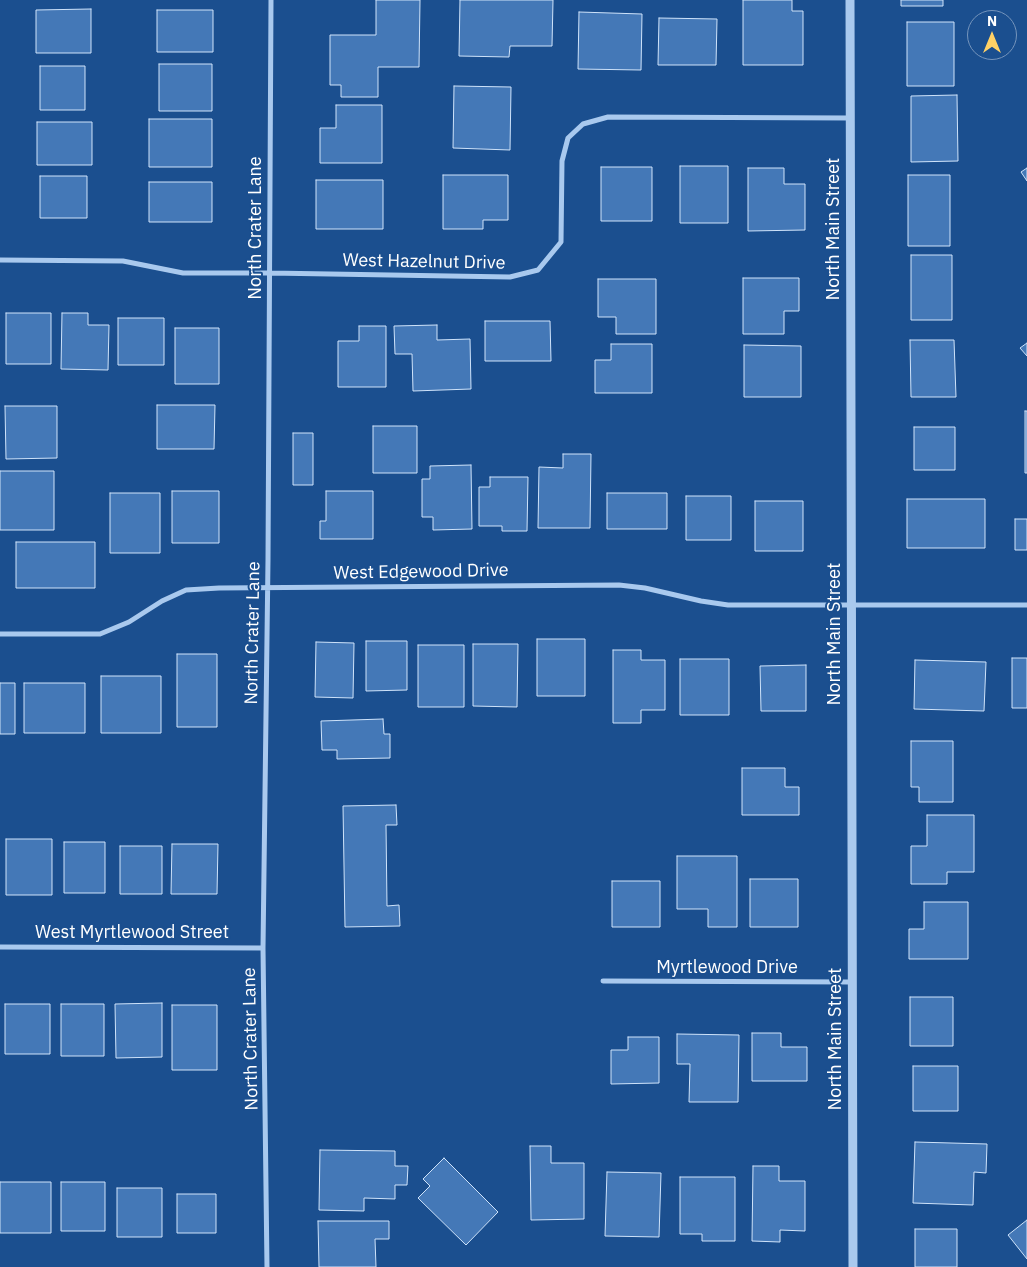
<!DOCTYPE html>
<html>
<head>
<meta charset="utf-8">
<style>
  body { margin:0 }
  #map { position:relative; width:1027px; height:1267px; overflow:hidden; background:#1b4f8f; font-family:"IBM Plex Sans",sans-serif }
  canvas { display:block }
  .north { position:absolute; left:967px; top:10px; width:50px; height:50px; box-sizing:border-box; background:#1b4f8f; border:1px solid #7695bc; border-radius:50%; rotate:0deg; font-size:14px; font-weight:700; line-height:20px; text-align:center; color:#fff }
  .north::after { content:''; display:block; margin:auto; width:18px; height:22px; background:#ffd166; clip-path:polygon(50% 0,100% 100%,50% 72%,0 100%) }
</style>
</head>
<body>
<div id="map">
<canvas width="1027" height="1267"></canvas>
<div class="north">N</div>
</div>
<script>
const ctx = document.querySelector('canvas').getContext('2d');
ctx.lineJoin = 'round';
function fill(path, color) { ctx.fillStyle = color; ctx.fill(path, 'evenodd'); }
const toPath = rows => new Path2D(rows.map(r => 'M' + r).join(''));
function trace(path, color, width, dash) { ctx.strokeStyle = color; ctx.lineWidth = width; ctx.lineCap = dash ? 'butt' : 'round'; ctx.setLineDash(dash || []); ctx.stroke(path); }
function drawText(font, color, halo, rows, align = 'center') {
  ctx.font = font + ' "IBM Plex Sans",sans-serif'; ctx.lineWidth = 4; ctx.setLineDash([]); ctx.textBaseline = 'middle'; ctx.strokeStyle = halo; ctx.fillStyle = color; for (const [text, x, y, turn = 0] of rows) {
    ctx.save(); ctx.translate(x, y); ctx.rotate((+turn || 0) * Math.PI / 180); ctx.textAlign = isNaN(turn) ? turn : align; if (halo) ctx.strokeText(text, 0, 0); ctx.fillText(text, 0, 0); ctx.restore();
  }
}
const building = toPath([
  [376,0,420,0,419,67,378,67,378,97,341,97,341,85,330,85,330,35,376,35,376,0],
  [460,0,553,0,552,46,510,46,509,57,459,56,460,0],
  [743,0,792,0,792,11,803,11,803,65,743,65,743,0],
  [901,0,943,0,943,6,901,6,901,0],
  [91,9,91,53,36,53,36,10,91,9],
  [157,10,213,10,213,52,157,52,157,10],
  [579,12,642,14,641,70,578,69,579,12],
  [659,18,717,19,716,65,658,65,659,18],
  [907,22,954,22,954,86,907,86,907,22],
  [159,64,212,64,212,111,159,111,159,64],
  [40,66,85,66,85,110,40,110,40,66],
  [454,86,511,87,510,150,453,148,454,86],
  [957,95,958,161,911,162,911,96,957,95],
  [336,105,382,105,382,163,320,163,320,128,336,128,336,105],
  [149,119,212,119,212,167,149,167,149,119],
  [37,122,92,122,92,165,37,165,37,122],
  [680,166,728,166,728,223,680,223,680,166],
  [601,167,652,167,652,221,601,221,601,167],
  [748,168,784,168,784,184,805,184,805,230,748,231,748,168],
  [1027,168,1027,181,1021,172,1027,168],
  [443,175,508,175,508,220,483,220,483,229,443,229,443,175],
  [908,175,950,175,950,246,908,246,908,175],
  [40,176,87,176,87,218,40,218,40,176],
  [316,180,383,180,383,229,316,229,316,180],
  [149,182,212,182,212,222,149,222,149,182],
  [911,255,952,255,952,320,911,320,911,255],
  [743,278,799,278,799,311,784,311,784,334,743,334,743,278],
  [598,279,656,279,656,334,616,334,616,317,598,317,598,279],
  [6,313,51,313,51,364,6,364,6,313],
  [62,313,88,313,88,325,109,325,108,370,61,369,62,313],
  [118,318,164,318,164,365,118,365,118,318],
  [485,321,550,321,551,361,485,361,485,321],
  [437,325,437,340,470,339,471,389,413,391,412,354,395,354,394,326,437,325],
  [359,326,386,326,386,387,338,387,338,341,359,341,359,326],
  [175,328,219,328,219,384,175,384,175,328],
  [910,340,954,340,956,397,911,397,910,340],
  [1027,343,1027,356,1020,348,1027,343],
  [611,344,652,344,652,393,595,393,595,360,611,360,611,344],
  [744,345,801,346,801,397,744,397,744,345],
  [157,405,215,405,214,449,157,449,157,405],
  [5,406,57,406,57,458,6,459,5,406],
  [1025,411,1027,411,1027,473,1025,473,1025,411],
  [373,426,417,426,417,473,373,473,373,426],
  [914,427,955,427,955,470,914,470,914,427],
  [293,433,313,433,313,485,293,485,293,433],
  [563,454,591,454,590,528,538,528,539,467,563,468,563,454],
  [471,465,472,529,433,530,433,517,422,517,422,479,430,479,430,466,471,465],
  [0,471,54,471,54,530,0,530,0,471],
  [490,477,528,477,527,531,502,531,502,526,479,526,479,487,490,487,490,477],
  [172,491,219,491,219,543,172,543,172,491],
  [326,491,373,491,373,539,320,539,320,521,326,521,326,491],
  [110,493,160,493,160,553,110,553,110,493],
  [607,493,667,493,667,529,607,529,607,493],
  [686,496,731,496,731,540,686,540,686,496],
  [907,499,985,499,985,548,907,548,907,499],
  [755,501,803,501,803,551,755,551,755,501],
  [1015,519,1027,519,1027,550,1015,550,1015,519],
  [16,542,95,542,95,588,16,588,16,542],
  [537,639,585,639,585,696,537,696,537,639],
  [366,641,407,641,407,690,366,691,366,641],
  [316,642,354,643,353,698,315,697,316,642],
  [473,644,518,644,517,707,473,706,473,644],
  [418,645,464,645,464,707,418,707,418,645],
  [613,650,641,650,641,660,665,660,665,710,641,710,641,723,613,723,613,650],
  [177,654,217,654,217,727,177,727,177,654],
  [1012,658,1027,658,1027,708,1012,708,1012,658],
  [680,659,729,659,729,715,680,715,680,659],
  [915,660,986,662,984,711,914,709,915,660],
  [806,665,806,711,761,711,760,666,806,665],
  [101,676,161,676,161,733,101,733,101,676],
  [0,683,15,683,15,734,0,734,0,683],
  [24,683,85,683,85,733,24,733,24,683],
  [383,719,384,734,390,734,390,758,337,759,337,750,322,750,321,721,383,719],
  [911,741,953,741,953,802,919,802,919,787,911,787,911,741],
  [742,768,785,768,785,787,799,787,799,815,742,815,742,768],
  [396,805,397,825,386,825,387,906,399,905,400,926,345,927,343,806,396,805],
  [927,815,974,815,974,872,947,872,947,884,911,884,911,846,927,846,927,815],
  [6,839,52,839,52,895,6,895,6,839],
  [64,842,105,842,105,893,64,893,64,842],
  [172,844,218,844,217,894,171,894,172,844],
  [120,846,162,846,162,894,120,894,120,846],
  [677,856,737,856,737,927,708,927,708,909,677,909,677,856],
  [750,879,798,879,798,927,750,927,750,879],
  [612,881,660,881,660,927,612,927,612,881],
  [924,902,968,902,968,959,909,959,909,929,924,929,924,902],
  [910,997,953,997,953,1046,910,1046,910,997],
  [162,1003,162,1057,116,1058,115,1004,162,1003],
  [5,1004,50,1004,50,1054,5,1054,5,1004],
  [61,1004,104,1004,104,1056,61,1056,61,1004],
  [172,1005,217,1005,217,1070,172,1070,172,1005],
  [752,1033,781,1033,781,1047,807,1047,807,1081,752,1081,752,1033],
  [677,1034,739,1035,738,1102,689,1102,690,1064,677,1064,677,1034],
  [628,1037,659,1037,659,1083,611,1084,611,1050,628,1050,628,1037],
  [913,1066,958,1066,958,1111,913,1111,913,1066],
  [915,1142,987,1144,986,1173,974,1172,973,1205,913,1203,915,1142],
  [530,1146,551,1146,551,1163,584,1163,584,1219,531,1220,530,1146],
  [320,1150,395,1151,395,1166,408,1166,407,1185,395,1185,395,1199,364,1198,364,1211,319,1210,320,1150],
  [444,1158,498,1212,466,1245,418,1198,430,1186,423,1179,444,1158],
  [753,1166,779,1166,779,1181,805,1181,805,1231,780,1230,780,1242,752,1241,753,1166],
  [607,1172,661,1173,659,1237,605,1236,607,1172],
  [680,1177,735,1177,735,1241,702,1241,702,1234,680,1234,680,1177],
  [0,1182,51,1182,51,1233,0,1233,0,1182],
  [61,1182,105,1182,105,1231,61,1231,61,1182],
  [117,1188,162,1188,162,1237,117,1237,117,1188],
  [177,1194,216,1194,216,1233,177,1233,177,1194],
  [1027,1220,1027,1259,1008,1235,1027,1220],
  [318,1221,389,1221,389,1239,375,1239,376,1267,319,1267,318,1221],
  [915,1229,957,1229,957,1267,915,1267,915,1229]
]);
const minor = toPath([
  [0,260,123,261,183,273,270,273,510,277,538,270,561,242,562,161,568,138,583,124,608,117,850,118],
  [0,634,100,634,129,622,162,601,186,590,219,588,619,585,645,588,701,601,728,605,1027,605],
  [0,947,263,948],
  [603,981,852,982],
  [267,1267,263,948,268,560,271,0]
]);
const tertiary = toPath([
  [850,0,853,1267]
]);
const streetNames = [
  ["North Crater Lane",256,228,-90],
  ["North Main Street",834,229,-90],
  ["West Hazelnut Drive",424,262,1],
  ["West Edgewood Drive",421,572,-1],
  ["North Crater Lane",253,633,-89],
  ["North Main Street",835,634,-90],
  ["West Myrtlewood Street",132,933],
  ["Myrtlewood Drive",727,968],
  ["North Crater Lane",251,1039,-91],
  ["North Main Street",836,1039,-90]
];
fill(building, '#4478b7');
trace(building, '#cfe3fa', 1);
trace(minor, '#a9c9ee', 5);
trace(tertiary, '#a9c9ee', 9);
drawText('18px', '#fff', '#1b4f8f', streetNames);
</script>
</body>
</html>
